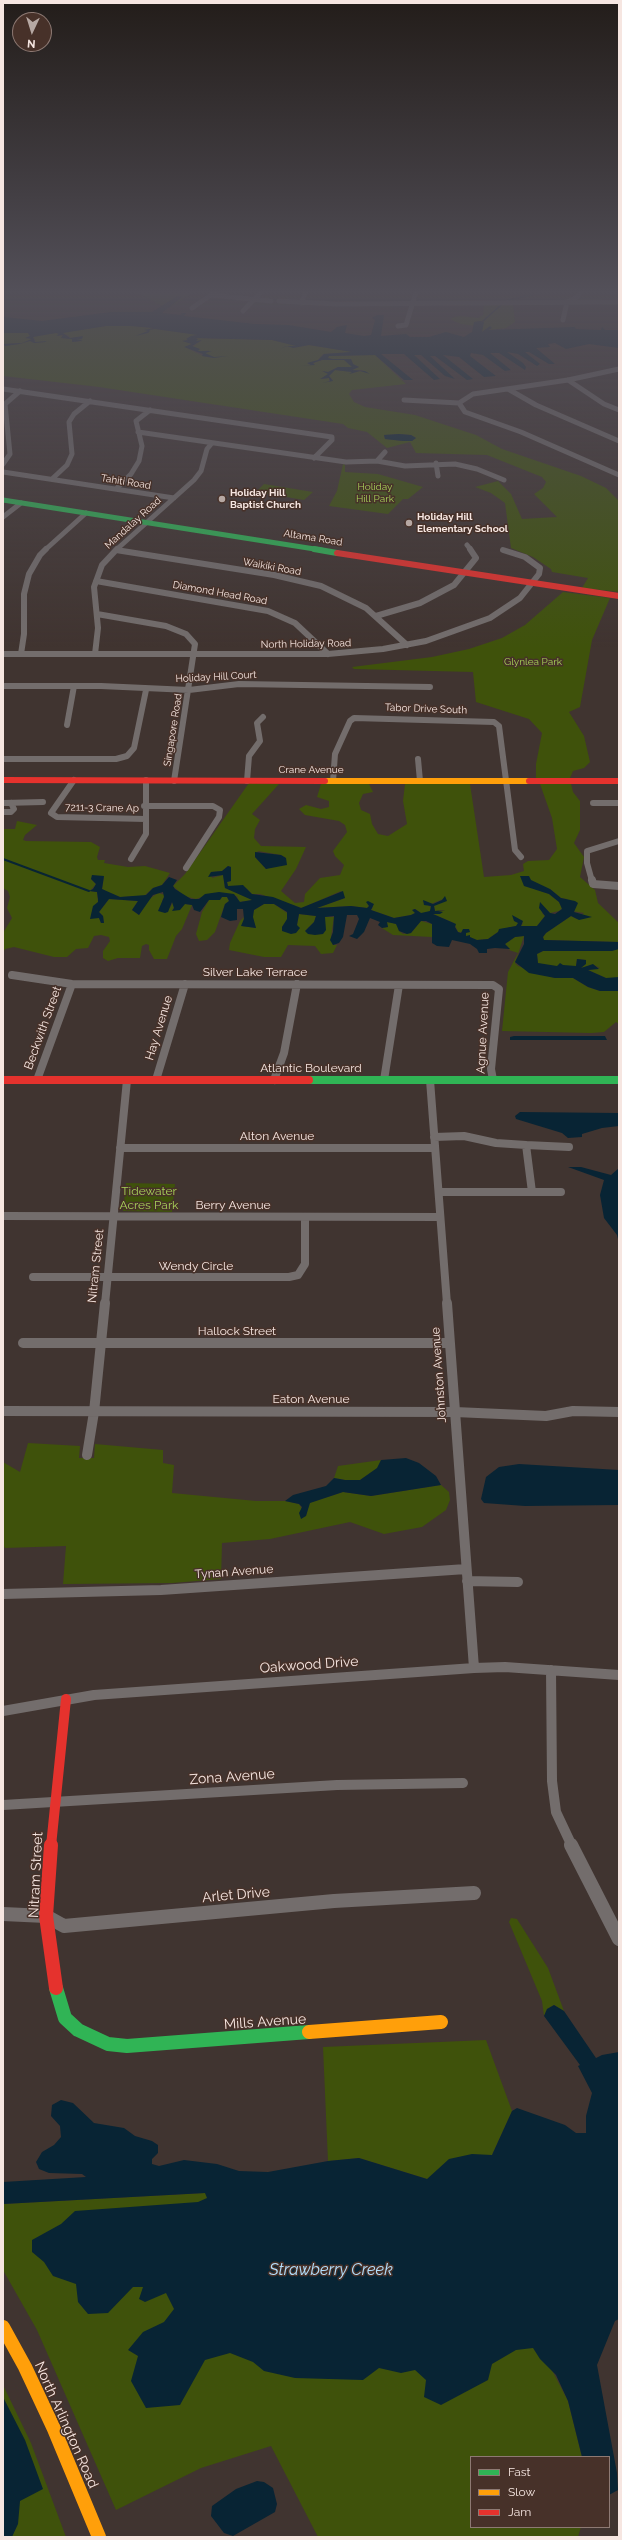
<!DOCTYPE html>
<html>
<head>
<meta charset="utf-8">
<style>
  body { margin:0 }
  #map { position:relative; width:622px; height:2540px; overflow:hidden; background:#403430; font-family:Raleway,sans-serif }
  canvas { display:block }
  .frame { position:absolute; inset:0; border:4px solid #f6e6e1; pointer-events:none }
  .legend { position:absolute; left:470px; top:2456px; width:140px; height:72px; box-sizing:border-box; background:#473129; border:1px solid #8d7973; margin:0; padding:5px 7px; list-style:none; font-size:12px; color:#f6e6e1 }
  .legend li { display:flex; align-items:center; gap:8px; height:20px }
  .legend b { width:20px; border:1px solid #8d7973 }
  .north { position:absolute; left:12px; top:12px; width:40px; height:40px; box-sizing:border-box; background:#473129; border:1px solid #8d7973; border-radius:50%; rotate:184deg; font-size:11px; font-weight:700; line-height:16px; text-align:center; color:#f6e6e1 }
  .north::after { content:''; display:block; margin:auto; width:14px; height:18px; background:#b6a8a3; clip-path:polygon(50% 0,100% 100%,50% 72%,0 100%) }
</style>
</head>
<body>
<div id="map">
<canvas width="622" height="2540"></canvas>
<div class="frame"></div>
<ul class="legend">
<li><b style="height:5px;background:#30b455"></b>Fast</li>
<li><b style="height:5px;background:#ff9f0a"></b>Slow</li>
<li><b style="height:5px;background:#e5322d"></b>Jam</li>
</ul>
<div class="north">N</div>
</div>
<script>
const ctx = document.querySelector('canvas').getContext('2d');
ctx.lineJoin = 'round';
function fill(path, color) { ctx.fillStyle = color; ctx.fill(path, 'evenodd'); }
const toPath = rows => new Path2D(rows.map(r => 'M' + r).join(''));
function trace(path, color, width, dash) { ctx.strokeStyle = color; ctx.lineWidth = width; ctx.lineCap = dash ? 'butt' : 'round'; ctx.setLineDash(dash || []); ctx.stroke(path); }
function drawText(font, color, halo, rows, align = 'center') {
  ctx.font = font + ' Raleway,sans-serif'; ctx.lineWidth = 3; ctx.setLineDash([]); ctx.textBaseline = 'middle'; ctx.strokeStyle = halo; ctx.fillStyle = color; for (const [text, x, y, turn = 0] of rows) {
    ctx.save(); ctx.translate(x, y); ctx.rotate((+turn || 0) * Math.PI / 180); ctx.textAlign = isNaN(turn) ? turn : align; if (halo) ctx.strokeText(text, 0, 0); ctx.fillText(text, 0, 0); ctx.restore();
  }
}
const green = toPath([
  [129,292,180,293,195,292,170,307,181,297,176,297,162,306,140,294],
  [487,304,513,304,515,322,506,328,489,330,491,328,487,328,482,332,483,321,474,322,475,326,461,324,452,320,451,318,460,316,478,318,483,315,484,305],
  [105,326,136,326,199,335,191,336,188,340,183,341,192,344,185,347,203,356,214,358,204,353,209,352,208,350,201,353,196,350,199,349,192,347,201,341,195,341,198,339,195,338,272,340,296,346,293,348,309,345,353,352,323,354,318,360,307,364,314,365,313,363,322,360,346,360,352,367,338,367,328,372,322,371,329,374,321,379,329,378,329,382,333,380,329,376,335,370,353,372,350,374,360,371,368,373,361,370,352,370,359,367,353,364,351,359,332,359,328,358,329,356,375,355,406,384,352,390,349,394,354,402,365,407,415,415,476,435,502,449,581,476,606,488,619,501,619,592,582,588,588,578,552,572,551,569,533,557,511,548,505,503,491,493,475,487,498,481,511,494,522,519,557,517,534,494,543,488,546,482,542,477,487,455,416,453,410,442,387,448,367,432,348,428,343,424,99,387,3,376,3,333,28,333,30,336,26,338,32,339,22,343,5,344,5,346,19,344,30,341,34,343,45,342,34,342,36,341,33,337,37,334,56,333,59,333,58,336,63,335,61,338,72,339,74,342,82,341,75,339,83,337,70,338,68,335,63,334,64,332],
  [399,434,411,435,416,438,412,441,403,441,385,439,384,435],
  [343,464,345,465,345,472,378,474,423,487,408,499,403,499,388,514,329,506,337,491],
  [264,484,313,492,304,500,256,492],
  [563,592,610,598,592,640,580,707,569,712,584,736,590,762,584,768,573,771,570,778,536,778,536,764,542,733,529,719,476,702,473,672,354,669,352,667,432,657,469,649,502,638,525,625],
  [249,783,279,784,252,814,260,820,255,829,254,838,261,846,306,847,296,869,281,891,295,903,304,902,305,894,320,878,340,875,344,865,335,856,333,851,347,832,345,825,339,821,305,815,299,809,306,805,321,809,329,807,329,801,317,797,321,784,369,784,373,792,363,794,359,803,361,810,370,814,372,824,378,834,388,836,407,824,403,801,405,784,470,784,484,877,511,875,524,871,523,864,528,861,549,860,557,849,552,818,540,784,571,784,573,792,580,801,580,830,574,843,584,857,580,877,595,890,598,903,619,923,619,942,544,940,543,937,546,933,571,916,577,919,584,913,572,911,574,907,567,899,561,898,550,889,535,889,549,894,559,902,562,908,559,911,550,913,545,908,542,913,545,916,537,926,521,926,523,923,515,921,519,923,516,926,502,929,488,939,477,940,466,936,463,932,458,932,454,923,433,914,440,914,438,912,445,910,435,911,434,905,442,902,443,899,431,904,422,901,432,908,428,913,421,913,415,909,413,909,415,913,411,915,394,918,371,910,373,907,367,904,369,906,367,908,351,906,317,908,345,898,341,891,302,908,260,894,252,894,246,888,228,886,227,882,231,881,231,867,228,866,222,871,211,872,212,878,223,875,225,888,253,900,239,902,237,896,213,893,196,899,184,896,173,886,185,874],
  [258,851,281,855,286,858,266,869,255,857],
  [17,821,37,825,25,835,23,840,26,841,91,842,100,847,97,857,98,860,105,860,104,863,128,867,145,866,170,873,162,885,153,888,144,896,120,897,107,892,102,889,104,877,91,879,96,884,90,891,97,892,98,902,92,910,93,918,99,918,101,923,104,923,103,916,99,912,109,899,138,901,132,910,139,915,149,899,158,893,165,895,162,901,170,908,173,902,174,908,171,910,185,904,192,905,182,929,176,936,167,959,154,959,149,950,149,945,146,944,142,946,140,958,118,958,108,961,103,958,103,951,110,941,109,937,101,935,94,936,88,948,76,949,67,957,54,957,14,947,5,949,3,953,3,933,12,918,7,908,10,897,8,891,3,888,3,829,15,829],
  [222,897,227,897,229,901,225,904,215,932,207,940,199,941,196,934,202,912,209,900,217,900],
  [264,904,274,904,287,913,288,919,282,927,282,931,297,925,299,914,316,916,314,922,305,931,324,927,325,917,334,917,331,937,333,945,337,945,333,953,321,954,315,946,288,945,281,957,264,957,229,950,230,943,240,921,244,917,242,926,256,928,252,917,254,910],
  [421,921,432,924,432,937,393,935,382,928,388,927,386,922,393,923,398,925,399,931,403,934,411,933],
  [524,936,515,963,518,966,555,978,573,978,588,987,600,991,619,991,619,1024,616,1022,604,1032,591,1033,502,1031,508,972,518,953,509,950,510,949,505,944,515,937],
  [619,949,619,977,615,979,606,978,588,970,600,968,594,965,581,968,586,960,577,959,576,966,545,966,538,963,537,954,543,951],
  [126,1183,175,1184,172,1212,123,1211],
  [28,1443,80,1446,79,1458,94,1458,95,1444,163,1450,163,1463,174,1465,172,1493,256,1501,285,1501,299,1504,306,1516,309,1503,343,1492,371,1496,441,1485,449,1492,450,1500,446,1510,422,1527,384,1534,350,1522,270,1539,222,1543,221,1579,172,1583,63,1584,66,1546,5,1548,3,1545,3,1462,20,1472],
  [381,1460,378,1468,360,1480,345,1480,334,1478,338,1466],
  [511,1918,517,1919,548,1968,564,2011,554,2005,547,2009,544,2016,542,2001,509,1922],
  [486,2040,512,2111,492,2155,495,2200,359,2158,328,2161,323,2047],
  [205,2193,513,2295,568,2401,582,2457,471,2457,471,2527,581,2527,578,2537,318,2537,271,2446,201,2468,116,2510,37,2330,3,2270,3,2204],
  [3,2385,31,2443,66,2537,3,2537]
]);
const water = toPath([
  [178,296,182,297,162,313,180,315,182,313,186,313,184,316,255,324,288,325,331,332,337,327,347,325,345,333,364,336,371,335,375,320,372,318,377,315,384,315,381,336,406,334,410,337,429,337,446,332,464,337,472,332,474,322,480,321,484,322,482,332,490,326,492,328,488,330,575,327,576,329,601,330,602,327,605,330,619,330,619,348,589,344,566,349,555,343,548,344,550,347,536,348,555,364,549,364,529,352,525,352,540,364,537,366,518,354,507,352,523,363,526,367,525,370,499,353,490,353,511,370,505,371,483,355,471,353,470,356,496,376,484,377,459,357,443,355,473,379,467,380,435,356,430,356,455,379,445,376,421,355,414,355,440,379,434,380,404,354,381,354,413,380,404,380,375,355,329,356,328,358,332,359,351,359,353,364,359,367,352,370,365,371,370,374,360,371,349,374,352,372,335,370,329,376,333,381,322,383,330,381,329,378,320,379,328,374,322,371,328,372,338,367,352,367,344,360,322,360,313,363,315,365,301,366,311,365,307,363,318,360,324,354,352,352,309,345,293,348,287,346,280,349,286,346,296,346,272,340,195,338,198,339,196,341,202,340,192,346,200,349,198,351,212,351,205,353,214,357,228,356,214,358,202,356,203,354,184,347,192,344,182,341,188,340,186,339,191,336,198,335,155,329,149,330,150,331,148,333,135,336,148,331,144,330,154,328,131,326,106,326,63,333,70,338,83,336,82,339,76,339,83,340,80,341,72,342,72,339,61,338,63,335,56,336,59,334,56,333,33,337,35,342,47,341,45,342,34,343,30,341,19,344,5,346,3,344,22,343,32,339,25,338,30,336,28,333,3,333,3,317,42,321,111,312,152,312],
  [399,434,411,435,416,438,412,441,403,441,385,439,384,435],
  [255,852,281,855,286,858,287,865,266,869,255,857],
  [228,866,231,867,231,881,227,882,228,886,243,885,252,894,273,897,301,908,343,891,345,898,317,908,351,906,367,908,369,906,366,902,368,901,374,904,371,910,394,918,411,915,415,913,412,910,415,909,421,913,430,911,431,906,424,905,423,900,433,904,442,900,445,896,447,901,434,906,435,911,446,910,438,911,443,912,440,914,433,914,456,924,455,927,458,932,461,933,463,929,469,929,470,932,466,933,466,936,470,935,470,937,477,940,488,939,498,932,499,929,516,926,518,923,514,921,512,915,523,921,521,926,537,926,545,916,539,908,540,902,550,913,555,914,562,909,559,902,549,894,524,886,520,876,529,876,531,880,550,889,561,898,575,901,578,903,574,912,592,917,579,920,571,916,546,933,543,937,544,940,619,942,619,949,612,951,543,951,537,954,538,963,557,966,560,963,563,965,576,966,577,959,586,960,586,964,581,968,593,964,599,969,588,970,606,978,619,977,619,991,600,991,588,987,573,978,555,978,529,973,515,962,524,944,524,936,515,937,505,944,510,949,495,948,487,949,487,953,479,953,477,949,470,944,452,940,449,947,437,946,432,943,432,924,426,921,421,921,411,933,407,934,399,931,396,924,387,922,388,927,382,928,378,925,380,922,370,918,364,932,357,939,349,936,353,934,359,919,357,915,347,915,343,937,339,943,333,945,330,940,333,932,334,916,325,917,326,930,323,934,315,935,308,934,305,931,314,922,316,916,299,914,297,925,300,928,296,933,291,934,282,931,282,927,287,919,287,912,274,904,264,904,254,910,253,917,256,928,241,926,244,919,243,909,237,909,237,920,230,921,221,917,225,904,229,901,227,897,222,897,220,900,209,900,200,912,194,910,192,905,185,904,180,910,172,911,174,908,172,902,168,912,165,913,158,911,164,897,163,892,153,895,139,915,132,910,138,901,109,899,99,912,103,916,104,923,101,923,99,918,90,919,93,906,98,902,98,899,97,892,89,891,93,889,96,884,91,879,92,875,104,876,102,889,120,897,146,895,153,888,162,885,169,877,177,880,173,886,175,889,191,899,199,899,205,894,219,892,234,894,240,902,252,900,225,888,223,875,208,877,211,872,222,871],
  [514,1036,605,1036,607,1040,510,1040,510,1037],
  [520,1112,619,1113,619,1126,602,1128,582,1134,582,1137,568,1138,562,1133,516,1119,515,1116],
  [568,1167,581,1167,611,1175,619,1168,619,1243,617,1235,604,1218,600,1195,604,1180],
  [406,1458,419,1463,436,1476,441,1485,371,1496,343,1492,310,1503,306,1516,301,1519,299,1513,302,1507,299,1504,285,1501,293,1495,326,1486,334,1478,345,1480,360,1480,377,1468,381,1460],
  [519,1464,619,1470,619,1505,525,1506,484,1503,481,1499,486,1477,499,1467],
  [554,2005,564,2011,596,2058,602,2055,619,2052,619,2319,615,2321,597,2365,617,2473,618,2490,609,2495,609,2457,582,2457,568,2401,556,2375,540,2359,533,2348,516,2350,492,2364,488,2380,441,2405,424,2397,426,2380,415,2370,401,2373,379,2368,363,2380,295,2378,264,2371,253,2362,230,2353,205,2360,180,2405,146,2408,131,2381,138,2356,128,2350,143,2332,164,2322,174,2309,166,2293,145,2302,139,2299,143,2287,133,2287,108,2313,88,2314,78,2302,76,2284,53,2276,44,2262,32,2252,32,2240,61,2224,75,2211,198,2202,207,2198,205,2193,3,2204,3,2182,86,2177,82,2174,49,2173,39,2169,36,2162,42,2152,54,2145,61,2137,60,2126,51,2116,52,2105,61,2100,73,2103,94,2123,124,2128,135,2136,152,2141,158,2145,158,2153,152,2159,152,2164,159,2166,184,2160,217,2164,239,2171,268,2172,328,2161,359,2158,427,2179,449,2159,472,2154,492,2155,512,2111,517,2108,565,2125,576,2133,586,2133,586,2116,592,2093,578,2066,580,2065,544,2016,547,2009],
  [3,2397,25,2440,43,2489,20,2501,18,2524,12,2537,3,2537],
  [257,2481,264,2482,273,2488,277,2504,275,2512,233,2536,224,2533,211,2516,212,2506,236,2489]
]);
const streamFar1 = toPath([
  [601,292,619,294],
  [505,301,543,292],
  [483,321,502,304]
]);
const stream = toPath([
  [3,859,89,891]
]);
const streetFar4 = toPath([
  [211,295,271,301],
  [279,301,336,304,619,302],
  [301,303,306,292],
  [192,308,215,292],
  [243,311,261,292],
  [563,320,567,302,577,297,580,292],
  [398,326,406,325,416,292],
  [619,369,568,380,473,394,459,403,465,412,521,432,619,475],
  [568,380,604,404,619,410],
  [3,389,332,437,332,440,314,458],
  [508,389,536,405,619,441],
  [404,400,459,403],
  [138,432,346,462,377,461,405,466,455,464,477,469,504,480],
  [377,461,385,452],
  [436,463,438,476],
  [3,464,10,454,5,404,20,391],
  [3,472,174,498],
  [52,479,67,465,72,454,69,422,74,414,90,401],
  [116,489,131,474,139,461,142,446,136,421,150,410],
  [3,517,21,503],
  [467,545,471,550],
  [45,550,86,513],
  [116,550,119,550],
  [116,550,194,480,201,471,207,449,212,443]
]);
const streetFar3 = toPath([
  [116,550,274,575,321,586,366,608,407,645],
  [96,581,268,611,295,623,328,654],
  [97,614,166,626,186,634,195,644,174,781],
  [376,616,420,603,454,585,476,558,470,549],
  [3,654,328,654,383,649,426,641,490,618,520,598,539,574,540,568,525,557,503,550],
  [21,654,24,634,24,594,29,574,40,555,46,549],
  [95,654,98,628,94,587,102,565,117,549],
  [3,686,101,686,189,690,239,684,430,687],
  [67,725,74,686],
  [3,759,116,759,127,756,134,748,146,690],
  [418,759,420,781],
  [74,780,51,813,57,817,146,819],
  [247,781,249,756,260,741,257,723,263,717],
  [333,781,335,754,350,721,354,718,494,722,499,726,515,850,521,857],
  [3,803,43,802],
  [593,803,619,803],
  [144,806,213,806,220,810,219,817,186,868],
  [3,812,11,812,14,809,11,803],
  [131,859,146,834,146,780],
  [592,881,587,863,587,851,619,841]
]);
const streetFar2 = toPath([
  [592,880,593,884,619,886],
  [12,975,72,984,493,985,499,989,491,1069,493,1080],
  [37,1080,72,984],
  [156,1080,185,984],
  [274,1080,284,1053,297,984],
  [384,1080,399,985],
  [430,1080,447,1304],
  [434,1137,464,1136,496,1143,526,1145,532,1192,439,1192],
  [526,1145,569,1147],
  [120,1148,435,1148],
  [532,1192,561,1192],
  [3,1216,440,1217],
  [33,1277,289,1277,298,1275,305,1264,305,1217],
  [105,1304,127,1080]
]);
const streetFar1 = toPath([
  [447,1303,474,1668],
  [23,1343,450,1343],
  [3,1411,455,1412,546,1416,573,1411,619,1412],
  [87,1455,94,1412,105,1303],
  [467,1581,518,1582],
  [3,1594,161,1590,466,1569],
  [551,1670,552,1781,556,1812,572,1846],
  [3,1711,94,1695,474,1668,505,1667,619,1675],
  [3,1805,337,1785,463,1783]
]);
const street = toPath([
  [571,1845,619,1939],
  [3,1914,46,1916,64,1926,334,1901,474,1893]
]);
const fastFar3 = toPath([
  [3,500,321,550]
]);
const fastFar2 = toPath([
  [314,549,337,553]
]);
const fastFar1 = toPath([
  [309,1080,619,1080]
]);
const fast = toPath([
  [56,1988,65,2018,78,2030,108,2044,127,2046,309,2032]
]);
const slowFar1 = toPath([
  [325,781,529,781]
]);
const slow = toPath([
  [309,2032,441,2022],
  [3,2327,25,2367,54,2429,99,2537]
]);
const jamFar3 = toPath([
  [337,553,619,596],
  [3,780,325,781],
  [529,781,619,781]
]);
const jamFar2 = toPath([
  [3,1080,309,1080]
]);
const jamFar1 = toPath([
  [51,1846,66,1699]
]);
const jam = toPath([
  [51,1845,46,1916,56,1988]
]);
const markers = [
  [222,499,4,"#b6a8a3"],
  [409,523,4,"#b6a8a3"]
];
const farStreetnames = [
  ["Tahiti Road",126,482,9],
  ["Mandalay Road",133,523,-42],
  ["Altama Road",313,538,9],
  ["Waikiki Road",272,567,10],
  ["Diamond Head Road",220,593,10],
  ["North Holiday Road",306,644,-1],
  ["Holiday Hill Court",216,677,-3],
  ["Tabor Drive South",426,709,2],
  ["Singapore Road",173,730,-81],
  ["Crane Avenue",311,770],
  ["7211-3 Crane Ap",102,808,1]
];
const farParknames = [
  ["Holiday",375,487],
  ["Hill Park",375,499],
  ["Glynlea Park",533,662]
];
const farPoinames = [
  ["Holiday Hill",230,493],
  ["Baptist Church",230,505],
  ["Holiday Hill",417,517],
  ["Elementary School",417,529]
];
const streetNames = [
  ["Silver Lake Terrace",255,972],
  ["Beckwith Street",43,1028,-70],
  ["Hay Avenue",159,1028,-73],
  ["Agnue Avenue",483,1033,-87],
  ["Atlantic Boulevard",311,1068],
  ["Alton Avenue",277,1136],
  ["Berry Avenue",233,1205],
  ["Nitram Street",96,1266,-84],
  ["Wendy Circle",196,1266],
  ["Hallock Street",237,1331],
  ["Johnston Avenue",439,1375,-94],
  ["Eaton Avenue",311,1399],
  ["Tynan Avenue",234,1572,-4]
];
const parkNames = [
  ["Tidewater",149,1191],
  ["Acres Park",149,1205]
];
const nearStreetnames = [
  ["Oakwood Drive",309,1665,-4],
  ["Zona Avenue",232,1777,-4],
  ["Nitram Street",36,1875,-87],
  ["Arlet Drive",236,1895,-5],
  ["Mills Avenue",265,2022,-4],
  ["North Arlington Road",66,2425,66]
];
const nearWaternames = [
  ["Strawberry Creek",331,2270]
];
fill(green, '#3f520b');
fill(water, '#082434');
trace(streamFar1, '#082434', 1.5);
trace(stream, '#082434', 2);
trace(streetFar4, '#736d6c', 5);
trace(streetFar3, '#736d6c', 6);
trace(streetFar2, '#736d6c', 8);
trace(streetFar1, '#736d6c', 10);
trace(street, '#736d6c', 14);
trace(fastFar3, '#30b455', 5);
trace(fastFar2, '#30b455', 6);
trace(fastFar1, '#30b455', 8);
trace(fast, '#30b455', 14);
trace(slowFar1, '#ff9f0a', 6);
trace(slow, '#ff9f0a', 14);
trace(jamFar3, '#e5322d', 6);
trace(jamFar2, '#e5322d', 8);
trace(jamFar1, '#e5322d', 10);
trace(jam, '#e5322d', 14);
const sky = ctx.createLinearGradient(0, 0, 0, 648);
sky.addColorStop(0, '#231d1a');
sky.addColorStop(0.45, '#535059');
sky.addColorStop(1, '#53505900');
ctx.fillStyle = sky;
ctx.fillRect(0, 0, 622, 648);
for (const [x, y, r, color] of markers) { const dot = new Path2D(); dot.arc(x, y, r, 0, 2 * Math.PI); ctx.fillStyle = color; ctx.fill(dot); trace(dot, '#473129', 1.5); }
drawText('10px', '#f6e6e1', '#473129', farStreetnames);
drawText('10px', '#a7d259', '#473129', farParknames);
drawText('bold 10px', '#f6e6e1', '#473129', farPoinames, 'left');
drawText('12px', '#f6e6e1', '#473129', streetNames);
drawText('12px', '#a7d259', '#473129', parkNames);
drawText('14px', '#f6e6e1', '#473129', nearStreetnames);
drawText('italic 16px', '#b3e0fe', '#473129', nearWaternames);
</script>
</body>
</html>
